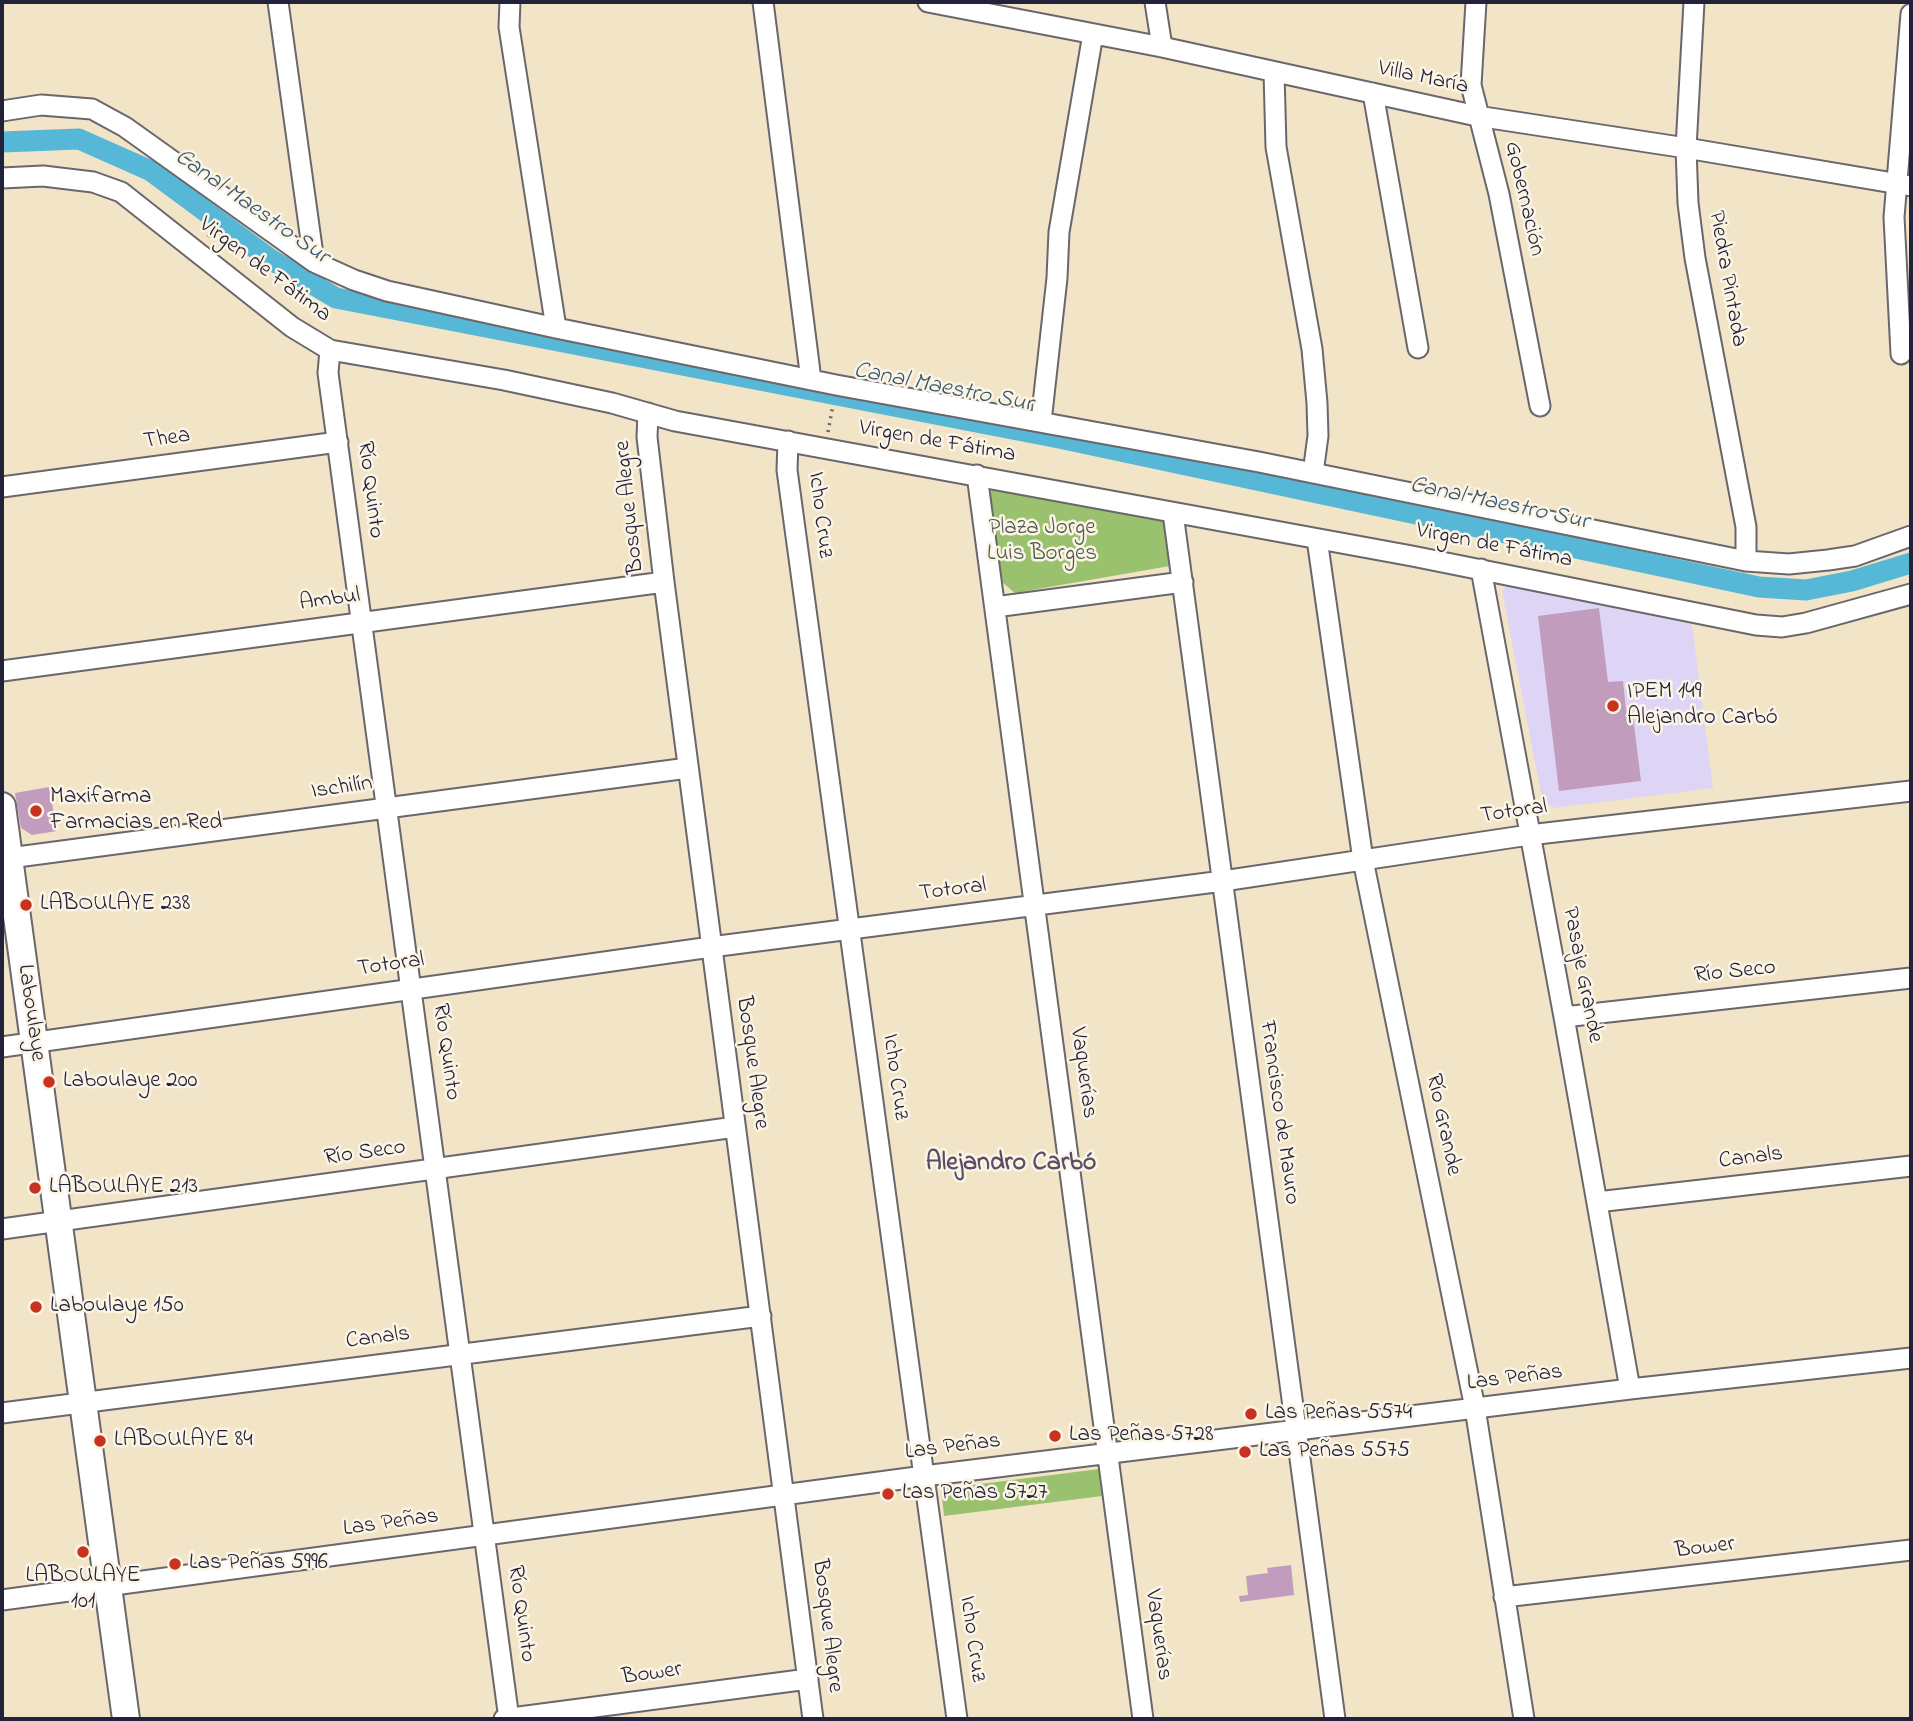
<!DOCTYPE html>
<html>
<head>
<meta charset="utf-8">
<style>
  body { margin:0 }
  #map { position:relative; width:1913px; height:1721px; overflow:hidden; background:#f2e4c6; font-family:"Indie Flower",sans-serif }
  canvas { display:block }
  .frame { position:absolute; inset:0; border:4px solid #22223b; pointer-events:none }
</style>
</head>
<body>
<div id="map">
<canvas width="1913" height="1721"></canvas>
<div class="frame"></div>
</div>
<script>
const ctx = document.querySelector('canvas').getContext('2d');
ctx.lineJoin = 'round';
function fill(path, color) { ctx.fillStyle = color; ctx.fill(path, 'evenodd'); }
const toPath = rows => new Path2D(rows.map(r => 'M' + r).join(''));
function trace(path, color, width, dash) { ctx.strokeStyle = color; ctx.lineWidth = width; ctx.lineCap = dash ? 'butt' : 'round'; ctx.setLineDash(dash || []); ctx.stroke(path); }
function drawText(font, color, halo, rows, align = 'center') {
  ctx.font = font + ' "Indie Flower",sans-serif'; ctx.lineWidth = 5; ctx.setLineDash([]); ctx.textBaseline = 'middle'; ctx.strokeStyle = halo; ctx.fillStyle = color; for (const [text, x, y, turn = 0] of rows) {
    ctx.save(); ctx.translate(x, y); ctx.rotate((+turn || 0) * Math.PI / 180); ctx.textAlign = isNaN(turn) ? turn : align; if (halo) ctx.strokeText(text, 0, 0); ctx.fillText(text, 0, 0); ctx.restore();
  }
}
const built = toPath([
  [1509,584,1692,624,1713,788,1553,808,1542,798,1502,591]
]);
const green = toPath([
  [996,487,1157,516,1164,522,1170,566,1015,593,1002,582,989,493],
  [1099,1469,1102,1496,944,1516,941,1489]
]);
const canal = toPath([
  [2,142,79,139,151,171,270,259,336,298,1059,438,1759,587,1806,590,1852,581,1911,563]
]);
const building = toPath([
  [1599,608,1608,682,1623,681,1626,710,1632,709,1641,781,1559,791,1538,616],
  [49,787,57,831,32,835,21,828,15,793],
  [1291,1565,1294,1595,1240,1602,1239,1596,1248,1595,1246,1576,1268,1573,1267,1568]
]);
const path = toPath([
  [208,237,221,221],
  [828,432,833,405]
]);
const minor = toPath([
  [278,2,314,262],
  [510,2,509,27,556,328],
  [763,2,811,380],
  [928,2,1162,47,1477,116,1686,148,1911,186],
  [1155,2,1162,47],
  [1476,2,1471,85,1499,194,1540,406],
  [1694,2,1686,148,1688,203,1695,258,1746,527,1746,561],
  [1274,72,1276,147,1312,349,1317,403,1318,436,1313,473],
  [1373,93,1418,348],
  [2,111,41,105,92,109,125,127,314,262,354,280,387,291,556,328,836,385,1259,462,1746,561,1789,564,1828,560,1855,556,1911,536],
  [2,178,43,176,93,182,121,192,292,327,330,350,504,380,612,403,675,421,1412,556,1756,625,1782,627,1806,623,1911,594],
  [330,350,328,373,509,1719],
  [1901,354,1894,217,1911,14],
  [648,413,647,437,664,582,813,1719],
  [1041,422,1057,278,1059,232,1093,34],
  [788,441,787,470,957,1719],
  [977,475,1143,1719],
  [2,487,338,442],
  [1173,513,1335,1719],
  [1317,539,1363,860,1475,1408,1524,1719],
  [1481,569,1564,1017,1630,1389],
  [995,607,1183,582],
  [2,671,664,582],
  [2,859,688,768],
  [1564,1017,1911,978],
  [2,1047,711,947,1223,881,1529,835,1911,791],
  [1597,1202,1911,1166],
  [2,1229,735,1127],
  [2,1413,761,1316],
  [1504,1597,1911,1550],
  [2,1600,924,1476,1630,1389,1911,1358],
  [504,1719,808,1679]
]);
const major = toPath([
  [2,806,126,1719]
]);
const markers = [
  [1613,706,7,"#c8321e"],
  [36,811,7,"#c8321e"],
  [26,905,7,"#c8321e"],
  [49,1082,7,"#c8321e"],
  [35,1188,7,"#c8321e"],
  [36,1307,7,"#c8321e"],
  [1251,1414,7,"#c8321e"],
  [1055,1436,7,"#c8321e"],
  [100,1441,7,"#c8321e"],
  [1245,1452,7,"#c8321e"],
  [888,1494,7,"#c8321e"],
  [83,1552,7,"#c8321e"],
  [175,1564,7,"#c8321e"]
];
const streetNames = [
  ["Villa María",1423,79,12],
  ["Gobernación",1523,199,77],
  ["Virgen de Fátima",264,271,37],
  ["Piedra Pintada",1726,279,80],
  ["Thea",167,440,-8],
  ["Virgen de Fátima",937,443,10],
  ["Río Quinto",369,490,83],
  ["Bosque Alegre",631,507,-96],
  ["Icho Cruz",819,515,83],
  ["Virgen de Fátima",1494,547,11],
  ["Ambul",330,601,-8],
  ["Ischilín",342,789,-8],
  ["Totoral",1514,813,-8],
  ["Totoral",953,891,-7],
  ["Totoral",391,966,-8],
  ["Río Seco",1735,973,-6],
  ["Pasaje Grande",1581,975,79],
  ["Laboulaye",30,1013,82],
  ["Río Quinto",445,1052,82],
  ["Bosque Alegre",751,1063,82],
  ["Vaquerías",1082,1073,82],
  ["Icho Cruz",894,1077,82],
  ["Francisco de Mauro",1278,1113,82],
  ["Río Grande",1442,1125,78],
  ["Río Seco",365,1154,-8],
  ["Canals",1751,1159,-7],
  ["Canals",378,1339,-7],
  ["Las Peñas",1515,1379,-7],
  ["Las Peñas",953,1448,-7],
  ["Las Peñas",391,1524,-8],
  ["Bower",1705,1549,-7],
  ["Río Quinto",520,1614,82],
  ["Bosque Alegre",826,1626,83],
  ["Vaquerías",1157,1635,82],
  ["Icho Cruz",971,1639,82],
  ["Bower",652,1675,-8]
];
const parkNames = [
  ["Plaza Jorge",1042,529],
  ["Luis Borges",1042,555]
];
const poiNames = [
  ["IPEM 149",1627,693],
  ["Alejandro Carbó",1627,719],
  ["Maxifarma",50,798],
  ["Farmacias en Red",50,824],
  ["LABOULAYE 238",40,905],
  ["Laboulaye 200",63,1082],
  ["LABOULAYE 213",49,1188],
  ["Laboulaye 150",50,1307],
  ["Las Peñas 5574",1265,1414],
  ["Las Peñas 5728",1069,1436],
  ["LABOULAYE 84",114,1441],
  ["Las Peñas 5575",1259,1452],
  ["Las Peñas 5727",902,1494],
  ["Las Peñas 5996",189,1564],
  ["LABOULAYE",83,1577,"center"],
  ["101",83,1603,"center"]
];
const waterNames = [
  ["Canal Maestro Sur",251,208,35],
  ["Canal Maestro Sur",943,389,11],
  ["Canal Maestro Sur",1499,505,12]
];
const quarterNames = [
  ["Alejandro Carbó",1011,1165]
];
fill(built, '#ded5f6');
fill(green, '#9ac26e');
trace(canal, '#57b7d6', 21);
fill(building, '#c29cbc');
trace(minor, '#6b666c', 23);
trace(major, '#6b666c', 30);
trace(path, '#6b666c', 3.5, [2, 5]);
trace(minor, '#fff', 19);
trace(major, '#fff', 26);
for (const [x, y, r, color] of markers) { const dot = new Path2D(); dot.arc(x, y, r, 0, 2 * Math.PI); ctx.fillStyle = color; ctx.fill(dot); trace(dot, '#fcf5e5', 2.5); }
drawText('23px', '#22223b', '#fcf5e5', streetNames);
drawText('23px', '#4c5a4d', '#fcf5e5', parkNames);
drawText('23px', '#22223b', '#fcf5e5', poiNames, 'left');
drawText('italic 24px', '#355671', '#fcf5e5', waterNames);
drawText('bold 26px', '#5a4d68', '#fcf5e5', quarterNames);
</script>
</body>
</html>
